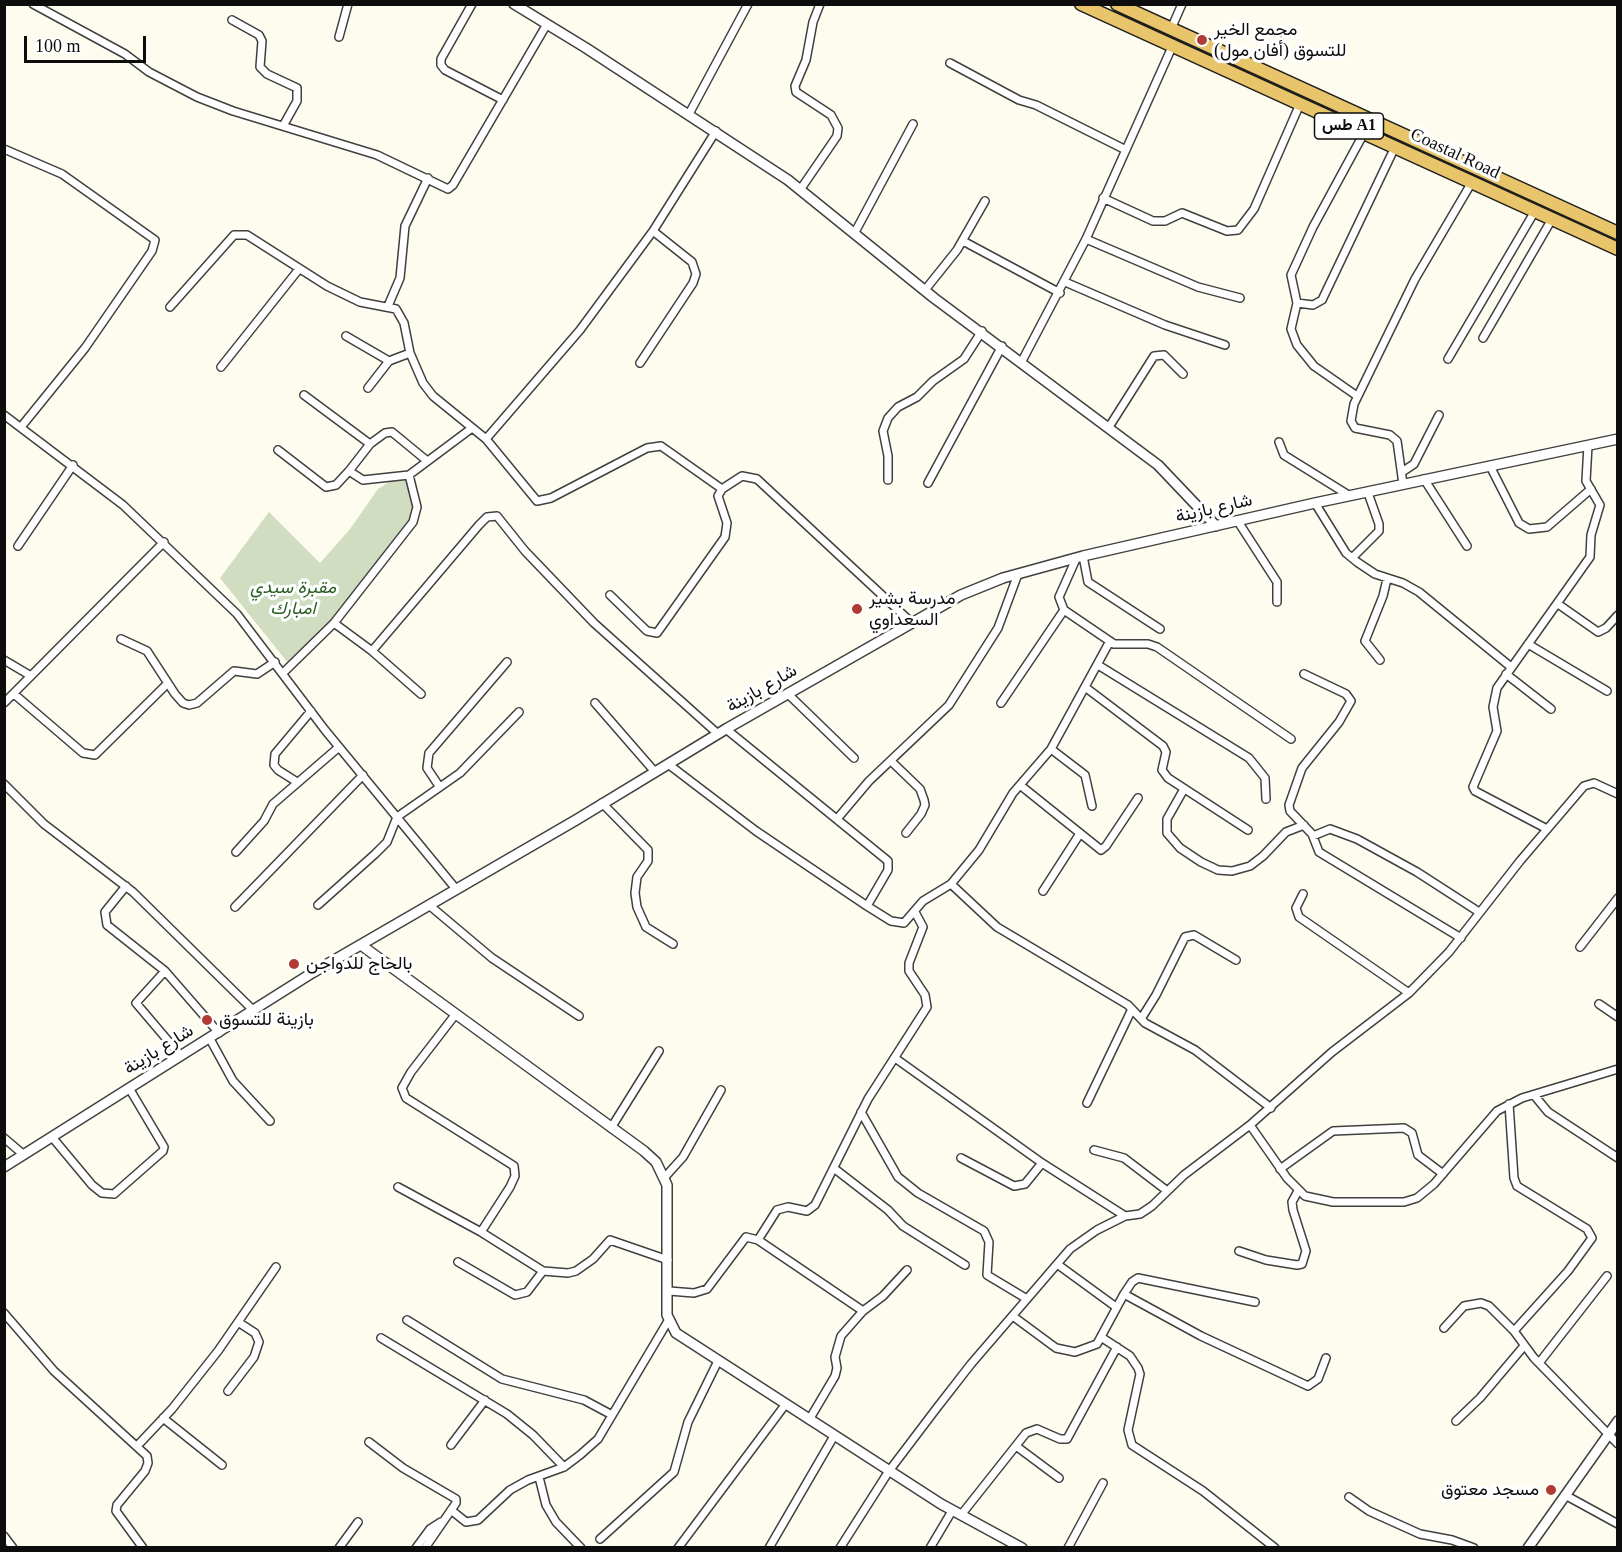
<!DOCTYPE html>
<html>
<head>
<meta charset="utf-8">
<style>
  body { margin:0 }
  #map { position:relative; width:1622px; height:1552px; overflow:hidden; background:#fdfcee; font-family:"Times New Roman",serif }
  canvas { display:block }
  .frame { position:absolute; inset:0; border:6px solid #0d0d0d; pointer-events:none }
  .scale { position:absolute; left:24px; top:36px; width:122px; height:27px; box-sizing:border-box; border:3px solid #0d0d0d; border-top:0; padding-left:8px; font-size:18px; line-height:21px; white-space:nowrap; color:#0d0d0d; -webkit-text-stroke:4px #fff; paint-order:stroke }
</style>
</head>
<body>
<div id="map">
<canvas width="1622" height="1552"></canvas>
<div class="frame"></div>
<div class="scale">100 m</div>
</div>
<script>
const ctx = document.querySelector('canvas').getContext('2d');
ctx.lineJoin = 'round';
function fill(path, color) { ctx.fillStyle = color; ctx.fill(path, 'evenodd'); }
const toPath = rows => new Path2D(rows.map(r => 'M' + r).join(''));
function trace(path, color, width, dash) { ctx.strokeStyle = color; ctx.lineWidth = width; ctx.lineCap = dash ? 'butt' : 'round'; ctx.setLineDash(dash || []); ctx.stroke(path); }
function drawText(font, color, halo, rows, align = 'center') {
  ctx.font = font + ' "Times New Roman",Vazirmatn,serif'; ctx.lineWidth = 6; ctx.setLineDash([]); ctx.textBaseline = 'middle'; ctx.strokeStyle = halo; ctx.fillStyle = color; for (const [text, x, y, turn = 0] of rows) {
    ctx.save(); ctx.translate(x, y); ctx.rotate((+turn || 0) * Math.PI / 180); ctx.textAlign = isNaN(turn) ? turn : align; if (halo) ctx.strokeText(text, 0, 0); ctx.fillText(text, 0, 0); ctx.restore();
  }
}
const cemetery = toPath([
  [404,478,412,480,416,514,322,634,288,663,220,578,269,512,320,563,350,529,378,489,394,479]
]);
const minor = toPath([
  [33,4,125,54,149,72,197,97,233,111,377,155,448,189,453,185,547,24],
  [472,4,441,59,441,65,445,70,503,100],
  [232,20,259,35,262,41,260,67,267,74,297,88,297,101,283,126],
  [1171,29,1182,4],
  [339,37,348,4],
  [950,63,1019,100,1036,105,1126,150],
  [689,114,748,4],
  [4,149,62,174,155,240,152,251,85,348,21,427],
  [800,190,837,136,838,128,831,115,796,92,795,86,806,60,813,22,820,4],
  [1103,198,1153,221,1165,221,1182,213,1227,231,1238,230,1254,209,1300,104],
  [854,234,913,124],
  [1086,239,1198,287,1240,298],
  [963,241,1060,293],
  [1065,282,1165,325,1225,345],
  [925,290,957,250,985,201],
  [1297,303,1313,305,1322,300,1395,147],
  [388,306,400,278,405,226,428,178],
  [170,307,234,235,247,235,327,286,360,302,396,309,404,323,410,353,423,383,433,396,486,439,537,501,551,498,647,448,661,446,722,489,742,476,757,479,912,623],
  [346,336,389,361],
  [1483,338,1552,219],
  [1448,359,1535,211],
  [1022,361,1086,239,1172,47],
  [640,363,693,283,696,274,692,262,653,231,716,131],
  [221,367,299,269],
  [368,388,389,361,410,353],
  [304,395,370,444,349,471],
  [1357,396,1314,366,1297,345,1291,329,1297,303,1291,275,1313,227,1364,133],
  [4,415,123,505,237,614,325,730,456,889],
  [1109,427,1154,356,1164,355,1183,374],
  [486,439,580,330,653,231],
  [1279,442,1284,455,1350,496],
  [370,444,385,433,392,432,426,460],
  [278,450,326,487,336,485,349,471,363,480,409,475],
  [1490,466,1519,523,1529,529,1547,527,1591,489],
  [1402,472,1414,464,1439,415],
  [1424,479,1467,546],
  [888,480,888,456,883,431,888,418,898,407,917,397,933,381,964,359,982,331],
  [928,483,1002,346],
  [1403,484,1397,441,1390,435,1355,428,1351,421,1354,404,1415,279,1472,182],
  [1315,503,1346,553,1357,562,1375,574,1403,583,1419,592,1511,667],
  [1237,520,1277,582,1277,602],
  [18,546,73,465],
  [1083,556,1088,582,1160,629],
  [1352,558,1379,531,1379,524,1368,493],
  [1076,559,1059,597,1064,610,1114,644,1148,644,1157,647,1291,739],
  [610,595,647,631,657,633,725,537,727,523,718,496,722,489],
  [1558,604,1598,632,1606,628,1618,615],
  [334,623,372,651,479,525,487,517,497,516,525,551,594,623,718,734],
  [121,639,147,651,175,694,183,703,189,705,197,703,234,671,257,674,275,662],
  [1528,644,1607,691],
  [372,651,421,694],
  [4,660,31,676],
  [1380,660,1365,641,1383,596,1387,579],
  [1098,665,1249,758,1265,778,1266,799],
  [283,673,334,623,413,522,417,507,409,475,472,428],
  [1304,674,1346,694,1351,701,1339,722,1302,768,1289,805,1290,811,1312,834,1319,852,1461,938],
  [1506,674,1551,709],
  [1085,687,1163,746,1166,752,1162,770,1168,778,1248,830],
  [14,694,83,753,95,755,168,683],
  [788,694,854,758],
  [4,703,164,542],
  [595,703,655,772],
  [1001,703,1064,610],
  [726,729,888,861,888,870,867,906],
  [1051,749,1085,775,1092,806],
  [891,761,920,789,924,800,925,805,921,814,906,833],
  [668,764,756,831,867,906,891,921,904,923,923,901,951,884,979,850,1013,793,1051,749,1110,641],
  [297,782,278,770,274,765,275,754,311,711],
  [4,784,44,824,133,892,253,1010],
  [1020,785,1101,850,1106,846,1138,798],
  [439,786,427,768,429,753,507,662],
  [1184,789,1167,819,1167,833,1180,848,1201,862,1218,870,1232,871,1250,866,1263,856,1286,832,1304,825],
  [602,803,648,850,648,861,637,877,635,893,637,907,646,927,673,944],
  [837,819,869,781,949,705,998,628,1018,574],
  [1547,829,1475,791,1473,787,1497,731,1493,707,1497,688,1590,557,1591,535,1600,505,1586,481,1588,445],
  [1313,836,1330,829,1357,839,1417,872,1479,912],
  [236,852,264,821,273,804,339,747],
  [951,884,997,927,1128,1005,1145,1023,1195,1050,1271,1108],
  [126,886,105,912,107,925,165,971,219,1033],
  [1043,891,1079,835],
  [1303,894,1296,908,1299,917,1409,993],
  [318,905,375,854,387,842,397,817,460,773,519,712],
  [429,905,492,958,579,1016],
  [235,907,363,775],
  [1580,947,1618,898],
  [165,971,136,1003,181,1056],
  [1599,1004,1618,1017],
  [455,1015,411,1072,402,1088,406,1098,514,1166,515,1176,510,1187,481,1232],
  [1141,1019,1156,995,1185,937,1194,935,1236,960],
  [210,1039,233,1081,270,1121],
  [895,1058,1042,1163,1125,1216],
  [1534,1095,1548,1112,1618,1158],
  [1087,1103,1132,1009],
  [1509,1104,1514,1178,1517,1186,1587,1229,1592,1238,1568,1271,1514,1331],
  [861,1112,898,1177,918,1193,984,1231,989,1242,987,1275,1027,1299],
  [1250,1125,1287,1178,1305,1196,1333,1202,1404,1202,1417,1198,1434,1184,1497,1111,1522,1098,1618,1069],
  [611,1128,659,1051],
  [52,1137,92,1185,102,1193,114,1194,163,1151,164,1147,129,1088],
  [4,1138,24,1155],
  [1094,1150,1124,1158,1166,1190],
  [961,1158,1014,1186,1025,1184,1042,1163],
  [835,1169,888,1210,903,1226,965,1265],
  [1280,1169,1333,1131,1404,1128,1412,1133,1418,1155,1443,1174],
  [665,1177,683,1157,721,1090],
  [398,1187,481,1232,543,1271,568,1273,576,1271,593,1259,610,1240,668,1260],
  [758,1240,863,1311,841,1336,835,1357,837,1368,835,1376,809,1420],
  [1239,1251,1266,1260,1297,1265,1302,1264,1306,1251,1293,1210,1292,1202,1298,1191],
  [458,1262,515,1295,527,1292,543,1271],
  [1057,1264,1116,1307],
  [669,1291,694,1293,707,1289,746,1237,758,1240,777,1210,788,1207,807,1211,815,1205,868,1099,927,1007,925,995,909,971,909,963,923,927,915,912],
  [1124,1294,1201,1336,1308,1386,1318,1379,1326,1358],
  [863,1311,883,1296,907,1270],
  [4,1313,54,1371,147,1456,148,1463,145,1471,117,1505,116,1511,143,1548],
  [1014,1317,1056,1348,1075,1352,1097,1344,1124,1294,1132,1282,1138,1278,1255,1302],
  [407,1320,502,1379,584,1400,612,1415],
  [1444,1328,1464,1306,1481,1303,1489,1306,1514,1331,1534,1358,1618,1444],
  [1101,1337,1130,1356,1138,1368,1140,1374,1128,1430,1132,1445,1203,1491,1275,1548],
  [381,1338,507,1414,533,1435,564,1467],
  [1539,1363,1607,1276],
  [228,1391,254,1357,259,1342,255,1333,238,1322],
  [163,1418,222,1465],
  [1456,1421,1480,1398,1524,1346],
  [369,1442,403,1468,456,1499,456,1503,425,1548],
  [138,1445,172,1409,218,1351,276,1267],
  [451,1445,485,1400],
  [1016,1446,1059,1478],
  [539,1477,546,1505,556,1522,581,1548],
  [1565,1495,1618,1524],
  [1349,1497,1369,1511,1420,1534,1452,1540,1474,1548],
  [451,1510,466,1522,478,1520,510,1490,528,1480,564,1467,580,1455,598,1439,668,1321],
  [961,1515,1026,1433,1037,1429,1060,1439,1067,1439,1117,1347],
  [4,1536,13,1548],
  [600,1539,674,1472,688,1422,718,1361],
  [339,1548,358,1522],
  [416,1548,430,1529,441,1522],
  [678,1548,785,1405],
  [769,1548,834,1436],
  [840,1548,889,1471,936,1409,971,1364,1070,1249,1097,1230,1125,1216,1140,1214,1152,1206,1184,1175,1250,1125,1332,1052,1409,993,1449,952,1520,861,1584,786,1594,783,1618,794],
  [930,1548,952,1511],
  [1068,1548,1103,1483]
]);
const tertiary = toPath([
  [514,4,586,48,788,180,934,298,1158,465,1216,526],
  [361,945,644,1151,656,1162,667,1185,667,1315,676,1333,941,1504,1022,1548],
  [4,1167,312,973,576,820,726,729,961,595,1003,578,1083,556,1315,503,1618,439],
  [1528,1548,1618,1421]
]);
const trunk = toPath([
  [1081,4,1618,249],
  [1117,4,1618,233]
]);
const markers = [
  [1202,40,6,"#af3b32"],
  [857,609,6,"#af3b32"],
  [294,964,6,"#af3b32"],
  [207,1020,6,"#af3b32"],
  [1551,1490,6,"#af3b32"]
];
const shields = [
  [1349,126,69]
];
const shieldNames = [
  ["طس A1",1349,126]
];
const poiNames = [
  ["مجمع الخير",1214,30],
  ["للتسوق (أفان مول)",1214,51],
  ["مدرسة بشير",869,599],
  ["السعداوي",869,620],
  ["بالحاج للدواجن",306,964],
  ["بازينة للتسوق",219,1020],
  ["مسجد معتوق",1539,1490,"right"]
];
const streetNames = [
  ["Coastal Road",1455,154,25],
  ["شارع بازينة",1214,509,-13],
  ["شارع بازينة",762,689,-30],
  ["شارع بازينة",159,1050,-32]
];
const parkNames = [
  ["مقبرة سيدي",293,588],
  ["امبارك",293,609]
];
fill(cemetery, '#d1ddc1');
trace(minor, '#404040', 10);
trace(tertiary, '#404040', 12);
trace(trunk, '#1e1e1e', 15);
trace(minor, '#fff', 7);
trace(tertiary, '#fff', 9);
trace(trunk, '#e8c46a', 12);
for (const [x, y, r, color] of markers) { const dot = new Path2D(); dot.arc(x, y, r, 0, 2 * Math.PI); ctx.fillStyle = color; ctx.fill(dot); trace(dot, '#fff', 2); }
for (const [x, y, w] of shields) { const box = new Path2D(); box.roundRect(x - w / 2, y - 13, w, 26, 4.5); ctx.fillStyle = '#fff'; ctx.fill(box); trace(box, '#0d0d0d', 1.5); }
drawText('bold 16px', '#0d0d0d', null, shieldNames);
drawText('18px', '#0d0d0d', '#fff', poiNames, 'left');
drawText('18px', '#0d0d0d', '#fff', streetNames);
drawText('italic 18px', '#295e23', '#fff', parkNames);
</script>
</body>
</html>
